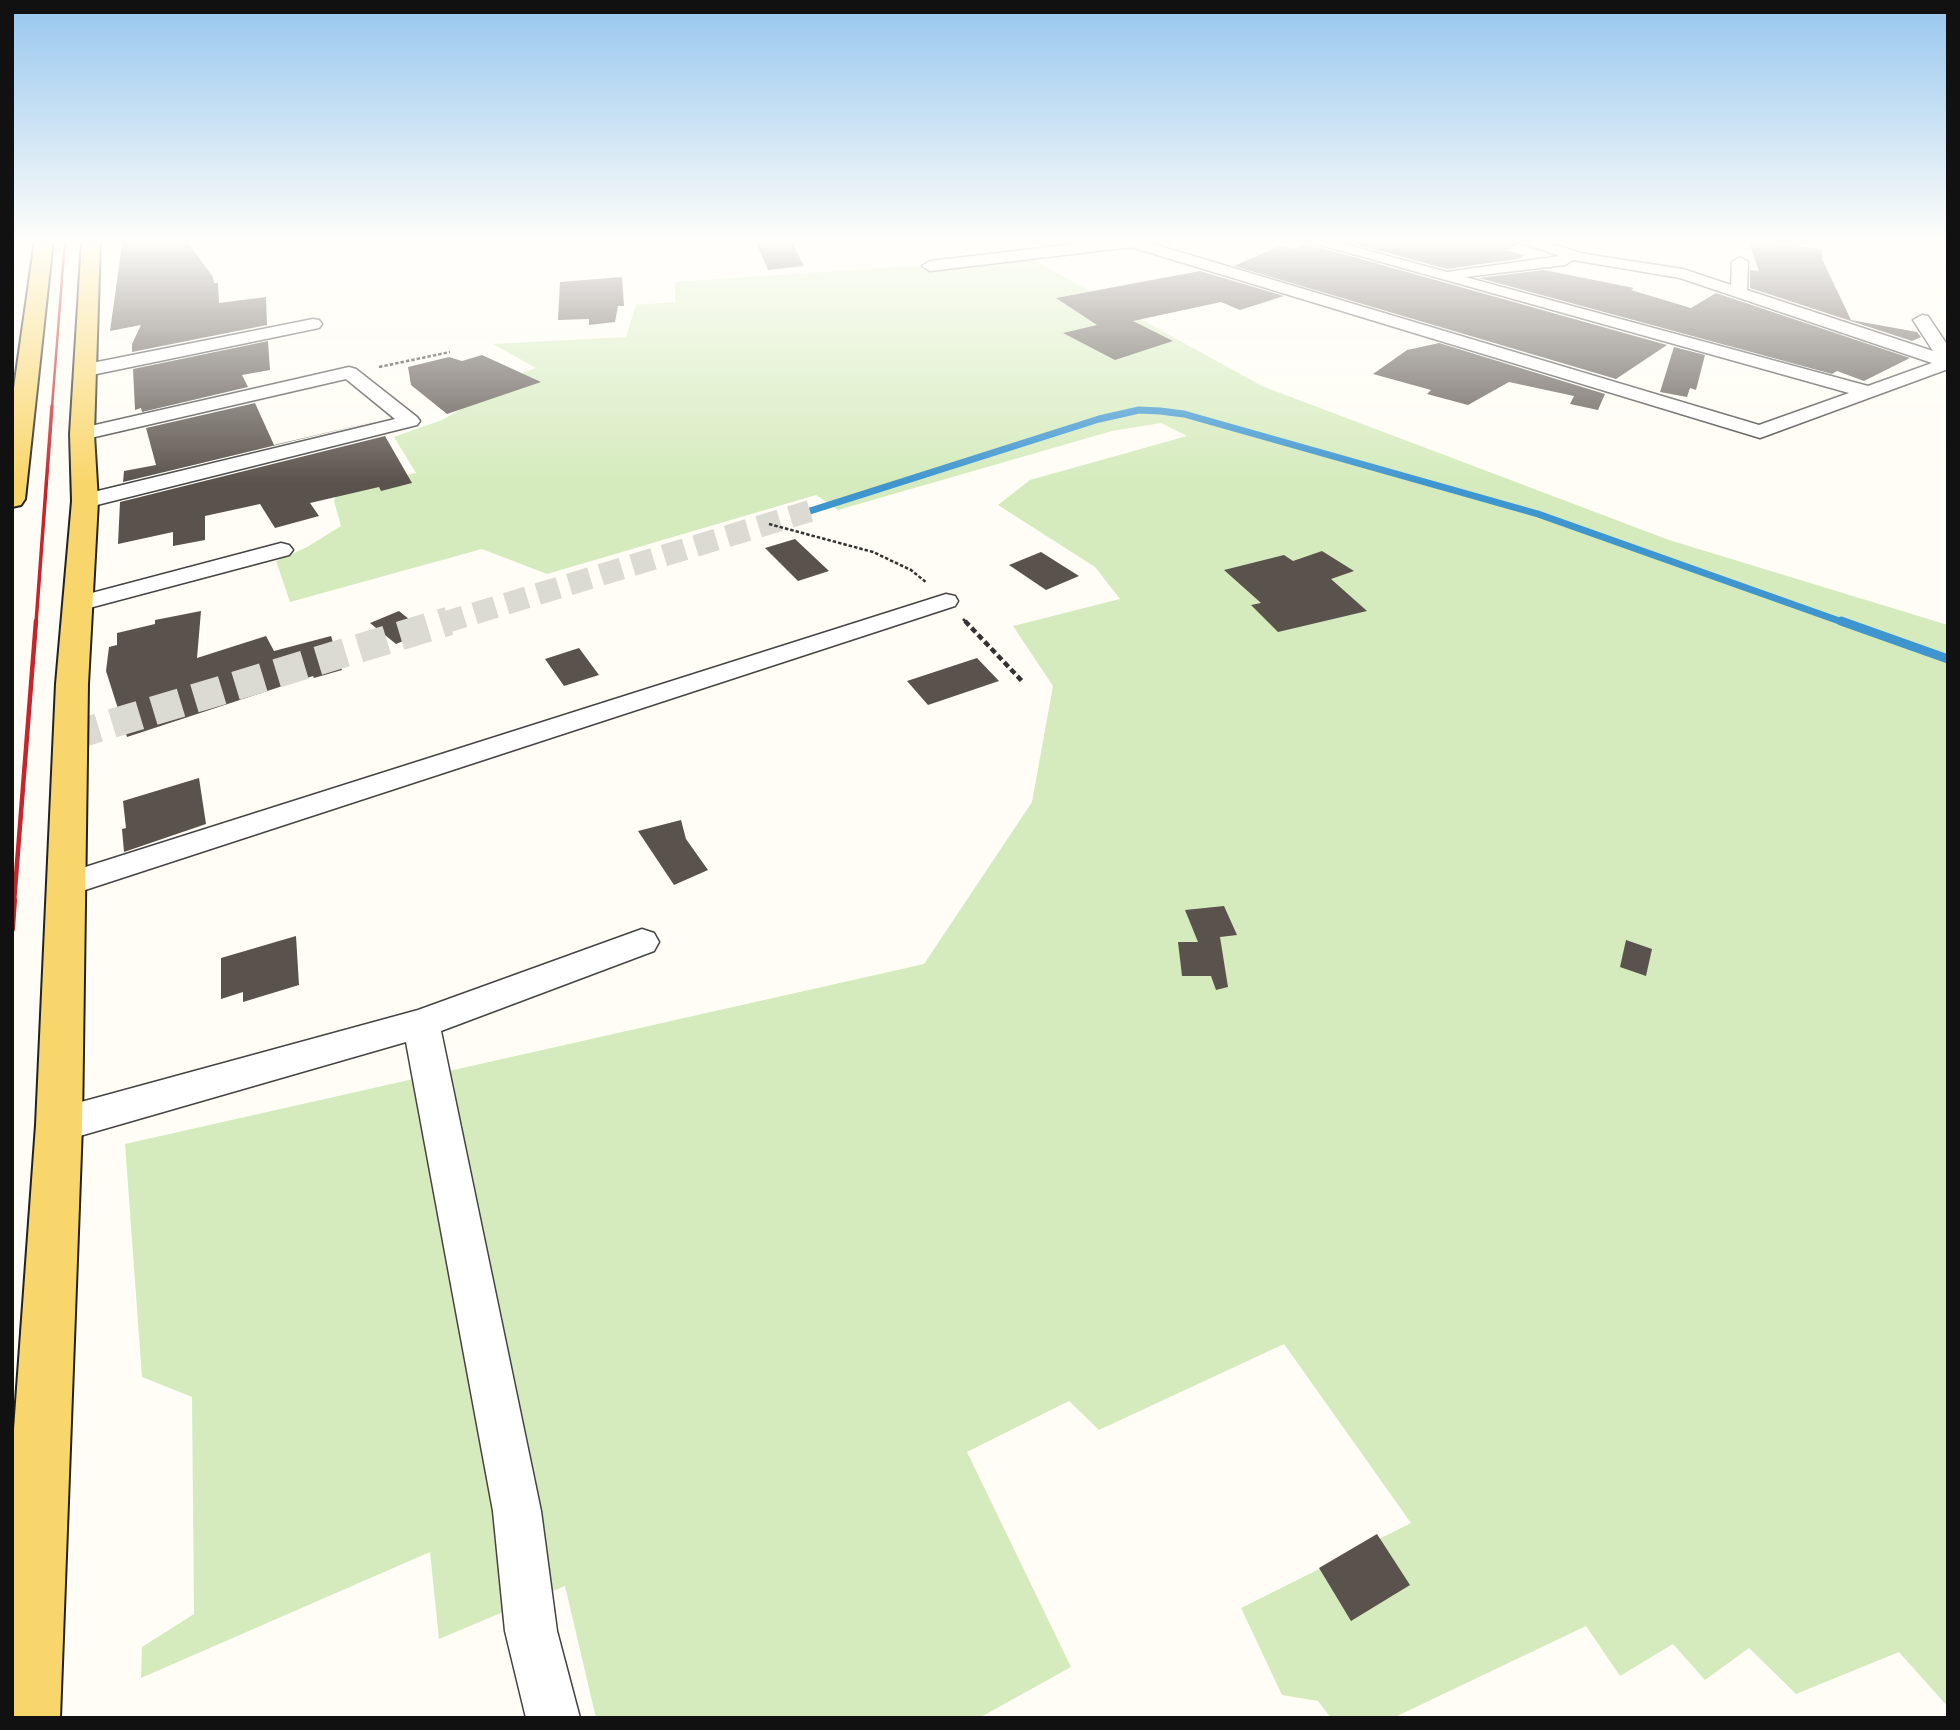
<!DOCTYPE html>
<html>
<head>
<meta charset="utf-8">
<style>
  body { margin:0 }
  #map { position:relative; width:1960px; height:1730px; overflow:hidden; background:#fffdf5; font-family:"PT Serif",serif }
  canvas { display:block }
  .frame { position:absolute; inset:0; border:14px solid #111; pointer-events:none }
</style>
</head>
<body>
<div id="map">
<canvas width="1960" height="1730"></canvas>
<div class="frame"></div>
</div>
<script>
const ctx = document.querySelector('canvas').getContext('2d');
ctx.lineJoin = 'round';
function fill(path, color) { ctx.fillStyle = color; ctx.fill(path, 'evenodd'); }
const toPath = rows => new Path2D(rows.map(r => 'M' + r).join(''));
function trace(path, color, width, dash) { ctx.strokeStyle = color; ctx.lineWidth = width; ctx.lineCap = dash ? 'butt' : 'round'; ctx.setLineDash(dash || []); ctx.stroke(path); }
const green = toPath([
  [985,261,1035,261,1262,386,1669,540,1948,625,1948,1707,1899,1652,1796,1694,1749,1648,1705,1680,1673,1644,1620,1676,1586,1626,1393,1718,1331,1718,1318,1701,1282,1695,1241,1608,1411,1523,1284,1344,1099,1430,1069,1401,967,1452,1071,1667,979,1718,596,1718,565,1586,439,1639,430,1552,141,1678,142,1647,194,1614,192,1397,142,1377,125,1144,924,964,1032,802,1053,686,1013,626,1120,599,1095,567,998,505,1030,480,1187,436,1161,423,1112,431,838,510,816,495,547,574,482,549,290,602,276,561,307,547,341,526,334,501,339,489,416,473,394,437,442,420,463,408,454,397,536,368,493,344,626,337,636,305,675,302,675,282]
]);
const streamFar1 = toPath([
  [810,511,1099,419,1139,410,1160,411,1184,414,1538,514,1845,623]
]);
const stream = toPath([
  [1841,621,1948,659]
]);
const building = toPath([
  [143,240,186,240,213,277,214,283,218,283,219,303,266,297,267,325,132,352,132,344,141,325,110,331,122,244],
  [755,240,791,240,804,266,768,270],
  [1341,240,1510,240,1517,245,1506,250,1525,255,1518,259,1447,269],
  [1748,240,1822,249,1822,259,1851,320,1917,332,1921,337,1912,341,1750,288,1750,270,1759,271],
  [1305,245,1318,247,1667,345,1616,379,1234,266,1280,246,1294,249],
  [1544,270,1634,288,1631,290,1691,308,1716,293,1910,358,1864,381,1837,371,1832,374,1479,278],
  [1200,271,1284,296,1240,310,1221,302,1133,321,1173,341,1115,360,1063,333,1097,325,1056,298],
  [622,277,624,306,618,306,615,322,589,325,589,319,558,320,560,282],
  [268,341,270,370,242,375,248,387,142,412,141,408,135,410,133,369],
  [1439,343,1605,394,1598,410,1570,404,1574,396,1509,382,1468,405,1427,394,1431,390,1373,374,1407,350],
  [1674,347,1705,355,1696,390,1690,388,1687,397,1660,392],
  [482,355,541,382,447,414,411,385,408,367,449,357,462,361],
  [255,403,274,445,376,421,123,482,124,471,156,465,146,428],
  [385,436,412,483,381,491,379,487,310,503,319,516,275,528,260,504,205,516,205,540,173,546,173,532,118,544,120,502],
  [795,539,829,571,798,581,765,548],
  [1322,551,1354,571,1331,579,1367,611,1278,632,1251,605,1261,603,1224,570,1284,555,1293,561],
  [1041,552,1079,576,1046,590,1009,565],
  [201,611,197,658,266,636,274,651,331,636,342,670,314,678,313,676,127,737,106,671,109,647,117,645,117,633,155,624,155,620],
  [399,611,425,632,396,644,370,623],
  [579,648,599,675,564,686,545,659],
  [977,658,999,681,928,705,907,681],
  [199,778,206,824,124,852,122,829,126,828,123,801],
  [681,820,686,839,708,870,674,885,638,831],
  [1224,906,1237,935,1220,937,1228,987,1216,990,1211,976,1182,976,1178,942,1198,942,1185,910],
  [296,936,299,985,243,1002,243,992,221,999,221,958],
  [1626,940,1652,949,1646,976,1620,967],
  [1377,1534,1410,1585,1351,1621,1319,1568]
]);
const minorTunnelFar1 = toPath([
  [443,623,810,511]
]);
const minorTunnel = toPath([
  [71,736,449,621]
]);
const pathFar1 = toPath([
  [379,367,450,352],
  [769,524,873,552,911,570,927,583],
  [963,619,967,623]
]);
const path = toPath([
  [965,621,1022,681]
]);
const minor = toPath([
  [1110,240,1160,240,1153,244,1759,425,1849,393,1303,240,1329,240,1447,272,1560,256,1512,240,1537,240,1585,254,1683,269,1731,285,1732,262,1740,257,1748,262,1747,290,1933,351,1913,320,1922,315,1928,316,1948,346,1948,369,1760,438,1131,247,930,271,922,266,930,261,1110,240],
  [1573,260,1680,278,1932,363,1868,386,1465,277,1565,265,1573,260],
  [313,319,319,320,322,324,319,328,87,376,78,370,87,364,313,319],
  [349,367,356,369,417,417,420,421,417,425,85,508,74,501,77,496,395,419,346,379,82,440,72,434,82,428,349,367],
  [281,543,289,545,293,550,289,555,78,611,69,609,66,604,69,599,281,543],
  [946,594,955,596,958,601,955,606,79,892,68,895,57,892,52,884,57,876,946,594],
  [642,929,654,933,659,942,654,951,441,1031,541,1511,557,1631,580,1718,526,1718,505,1631,493,1511,406,1042,59,1142,45,1137,40,1125,45,1113,59,1108,418,1010,642,929]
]);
const major = toPath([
  [35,240,53,240,25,499,21,505,12,507,12,402,35,240],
  [82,240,100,240,94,434,98,501,88,684,82,1125,60,1718,12,1718,12,1457,36,1125,56,684,72,501,70,434,82,240]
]);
const railFar3 = toPath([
  [52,407,65,240]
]);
const railFar2 = toPath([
  [36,623,52,406]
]);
const railFar1 = toPath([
  [14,902,36,621]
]);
const rail = toPath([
  [12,929,14,900]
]);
fill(green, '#d5ebbd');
trace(streamFar1, '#3f96cf', 7);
trace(stream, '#3f96cf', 9);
fill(building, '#5a524d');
trace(minorTunnelFar1, '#dbdad3', 22, [22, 11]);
trace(minorTunnel, '#dbdad3', 29, [29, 14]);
trace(minor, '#444', 3);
trace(major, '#222', 4);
trace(pathFar1, '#333', 2.5, [3.5, 2]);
trace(path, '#333', 4.5, [6, 3.5]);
fill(minor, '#fff');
fill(major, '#f9d66b');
trace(railFar3, '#c4262e', 2.5);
trace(railFar2, '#c4262e', 3.5);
trace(railFar1, '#c4262e', 4.5);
trace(rail, '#c4262e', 6);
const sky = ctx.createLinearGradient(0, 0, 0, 483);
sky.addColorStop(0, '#95c6ee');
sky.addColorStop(0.5, '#fffefa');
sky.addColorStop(1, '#fffefa00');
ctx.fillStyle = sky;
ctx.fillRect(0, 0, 1960, 483);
</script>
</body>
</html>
